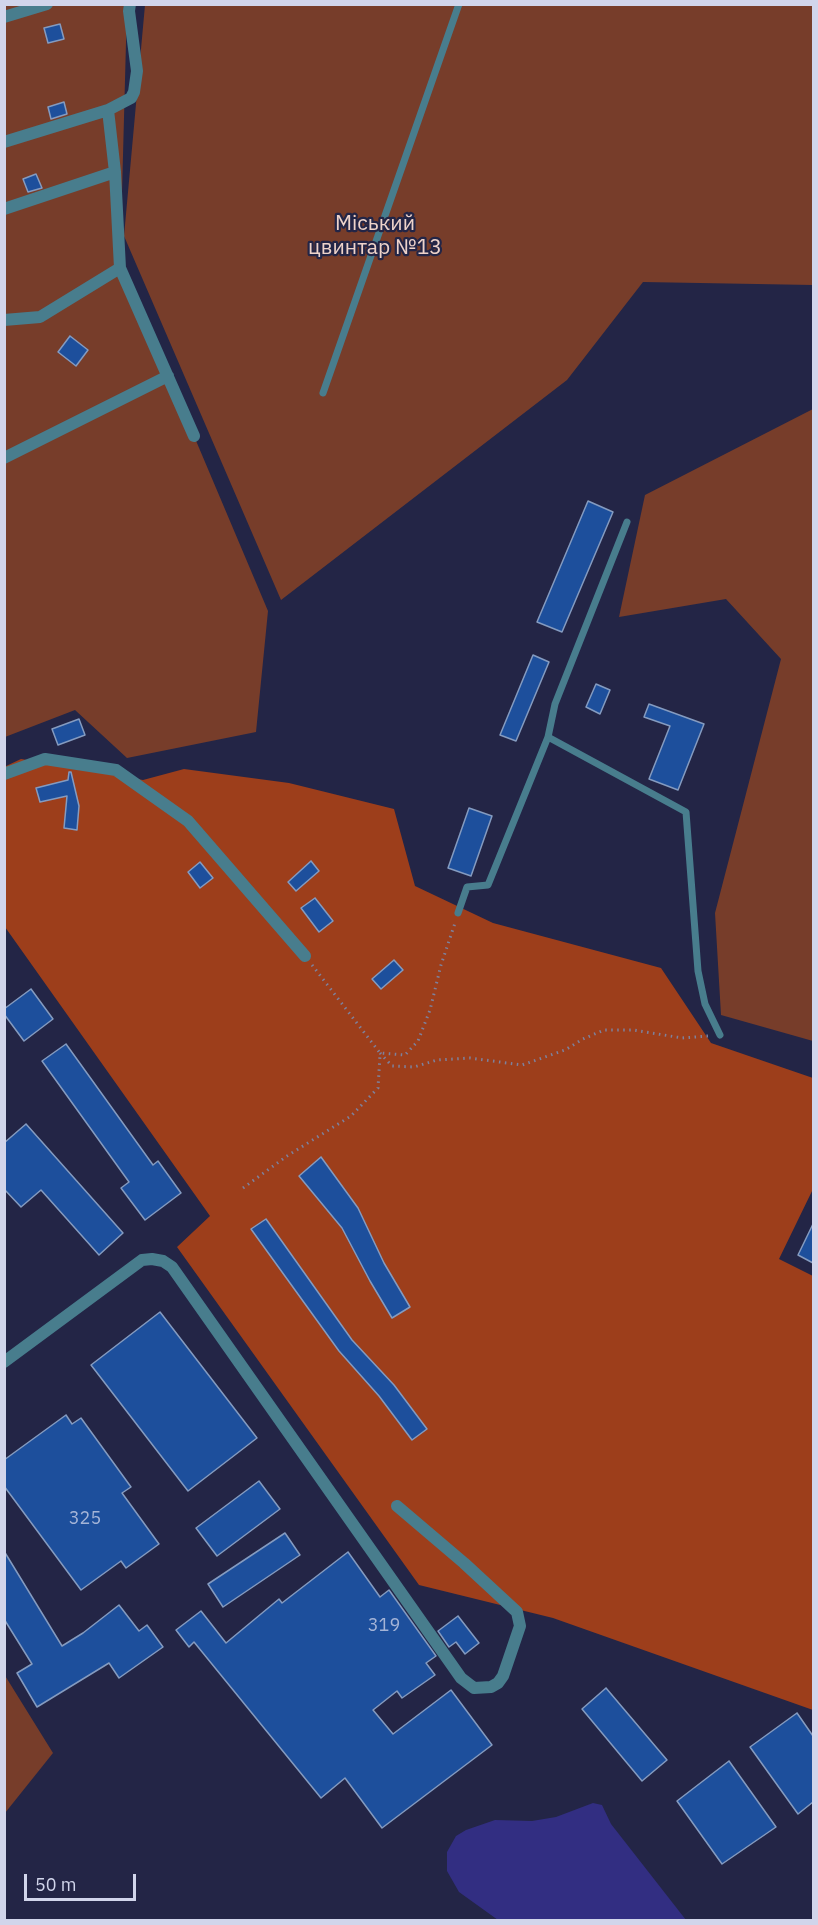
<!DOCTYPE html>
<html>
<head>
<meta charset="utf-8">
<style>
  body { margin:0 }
  #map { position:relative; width:818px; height:1925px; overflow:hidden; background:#232546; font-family:"IBM Plex Sans",sans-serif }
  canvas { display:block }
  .frame { position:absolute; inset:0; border:6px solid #d1d5eb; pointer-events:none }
  .scale { position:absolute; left:24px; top:1874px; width:112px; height:27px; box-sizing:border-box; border:3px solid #d1d5eb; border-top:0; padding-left:8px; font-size:18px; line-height:21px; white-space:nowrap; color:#d1d5eb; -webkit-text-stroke:4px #232546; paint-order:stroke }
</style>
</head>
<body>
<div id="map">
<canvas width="818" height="1925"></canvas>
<div class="frame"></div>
<div class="scale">50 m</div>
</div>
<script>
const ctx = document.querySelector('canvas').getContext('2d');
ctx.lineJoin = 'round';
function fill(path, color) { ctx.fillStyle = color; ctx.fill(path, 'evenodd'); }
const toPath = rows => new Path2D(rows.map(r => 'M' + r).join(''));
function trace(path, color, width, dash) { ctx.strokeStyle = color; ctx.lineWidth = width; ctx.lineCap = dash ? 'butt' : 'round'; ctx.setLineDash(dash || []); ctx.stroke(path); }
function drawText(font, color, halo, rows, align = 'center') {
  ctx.font = font + ' "IBM Plex Sans",sans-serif'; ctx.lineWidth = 4.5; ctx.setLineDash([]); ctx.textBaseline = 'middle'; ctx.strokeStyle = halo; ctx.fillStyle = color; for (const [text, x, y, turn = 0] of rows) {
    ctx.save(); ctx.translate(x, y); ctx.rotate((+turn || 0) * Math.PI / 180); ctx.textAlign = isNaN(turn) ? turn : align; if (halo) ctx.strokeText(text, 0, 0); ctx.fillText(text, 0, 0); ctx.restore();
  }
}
const green = toPath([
  [5,5,127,5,120,268,194,436,268,611,256,732,127,758,75,710,5,737],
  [145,5,813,5,813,285,643,282,567,380,281,600,124,236],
  [813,409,813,1041,721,1015,715,913,781,659,726,599,619,617,645,495],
  [4,1674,53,1753,5,1813,4,1813]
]);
const forest = toPath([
  [21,759,143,780,184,769,289,783,394,809,415,886,493,923,661,968,711,1043,813,1078,813,1189,779,1259,813,1276,813,1710,553,1618,419,1585,177,1247,210,1216,5,927,4,767]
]);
const water = toPath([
  [593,1803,602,1805,611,1824,686,1920,498,1920,459,1892,447,1871,447,1852,456,1836,466,1830,495,1820,532,1821,556,1817]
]);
const building = toPath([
  [60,24,64,39,48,43,44,28,60,24],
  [64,102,67,114,51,119,48,107,64,102],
  [36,174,42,188,28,192,23,179,36,174],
  [70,336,88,350,76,366,58,352,70,336],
  [588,501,613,512,562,632,537,622,588,501],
  [533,655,549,662,516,741,500,735,533,655],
  [596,684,610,690,600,714,586,707,596,684],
  [649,704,704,724,678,790,649,779,670,726,644,717,649,704],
  [79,719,85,735,58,745,52,729,79,719],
  [69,772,71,772,79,806,77,830,64,828,67,796,40,802,36,788,68,780,69,772],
  [469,808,492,816,471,876,448,868,469,808],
  [311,861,319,871,296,891,288,882,311,861],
  [200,862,213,878,200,888,188,872,200,862],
  [315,898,333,921,319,932,301,908,315,898],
  [394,960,403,970,381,989,372,979,394,960],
  [31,989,53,1019,24,1041,4,1014,4,1009,31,989],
  [66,1044,153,1165,158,1161,181,1193,145,1220,121,1188,129,1182,42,1061,66,1044],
  [26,1124,123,1233,99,1255,41,1190,21,1207,4,1189,4,1143,26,1124],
  [321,1157,358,1208,384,1263,410,1307,392,1318,370,1281,342,1228,299,1176,321,1157],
  [266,1219,352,1340,394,1385,427,1429,412,1440,379,1396,339,1351,251,1229,266,1219],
  [813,1224,813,1263,798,1255,813,1224],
  [160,1312,257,1438,188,1491,91,1365,160,1312],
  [66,1415,72,1424,81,1418,131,1487,122,1493,159,1544,126,1568,121,1561,81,1590,4,1486,4,1460,66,1415],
  [259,1481,280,1509,217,1556,196,1528,259,1481],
  [285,1533,300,1555,223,1607,208,1584,285,1533],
  [4,1551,62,1646,83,1633,119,1605,139,1631,147,1625,163,1647,119,1678,109,1663,37,1707,17,1673,32,1664,4,1619,4,1551],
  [348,1552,380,1597,389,1590,436,1656,426,1663,435,1675,402,1698,397,1691,373,1710,393,1734,451,1690,492,1745,382,1828,345,1778,321,1798,194,1642,189,1647,176,1630,201,1611,226,1643,279,1599,282,1603,348,1552],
  [458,1616,479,1643,465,1654,456,1642,449,1647,438,1631,458,1616],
  [606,1688,667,1760,642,1781,582,1709,606,1688],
  [797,1713,813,1736,813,1802,798,1814,750,1747,797,1713],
  [729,1761,776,1827,722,1864,677,1801,729,1761]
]);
const path = toPath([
  [312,965,380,1053,405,1055,418,1041,430,1010,441,965,455,923],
  [380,1053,392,1066,414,1067,437,1060,470,1058,522,1065,565,1050,583,1039,604,1030,634,1030,682,1038,708,1036],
  [243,1188,287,1156,351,1116,378,1088,380,1055]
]);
const lane = toPath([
  [323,393,459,4],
  [548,737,686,812,698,971,705,1004,720,1035],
  [458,913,467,887,488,885,548,737,555,704,627,522]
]);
const street = toPath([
  [4,17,47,4],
  [108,110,115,172,120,268,194,436],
  [4,142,108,110,131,98,134,92,137,71,129,11,130,4],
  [4,209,115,172],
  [4,320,40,317,120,268],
  [4,458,168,376],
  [4,774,45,759,116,770,188,821,305,956],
  [4,1362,142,1260,152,1259,163,1261,172,1267,461,1678,474,1688,491,1687,498,1683,503,1676,520,1626,517,1612,464,1563,397,1506]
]);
const numberNames = [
  ["325",85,1519],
  ["319",384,1626]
];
const parkNames = [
  ["Міський",375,224],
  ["цвинтар №13",375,248]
];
fill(green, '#773d2a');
fill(forest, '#9d3e1b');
fill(water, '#322e82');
fill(building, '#1d4f9c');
trace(building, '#849bc0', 1.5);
trace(path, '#7e819c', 3, [1.5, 4.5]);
trace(lane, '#487d8d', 7);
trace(street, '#487d8d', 12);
drawText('18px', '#a4b4d7', null, numberNames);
drawText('21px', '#eed3ca', '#232546', parkNames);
</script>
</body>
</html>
